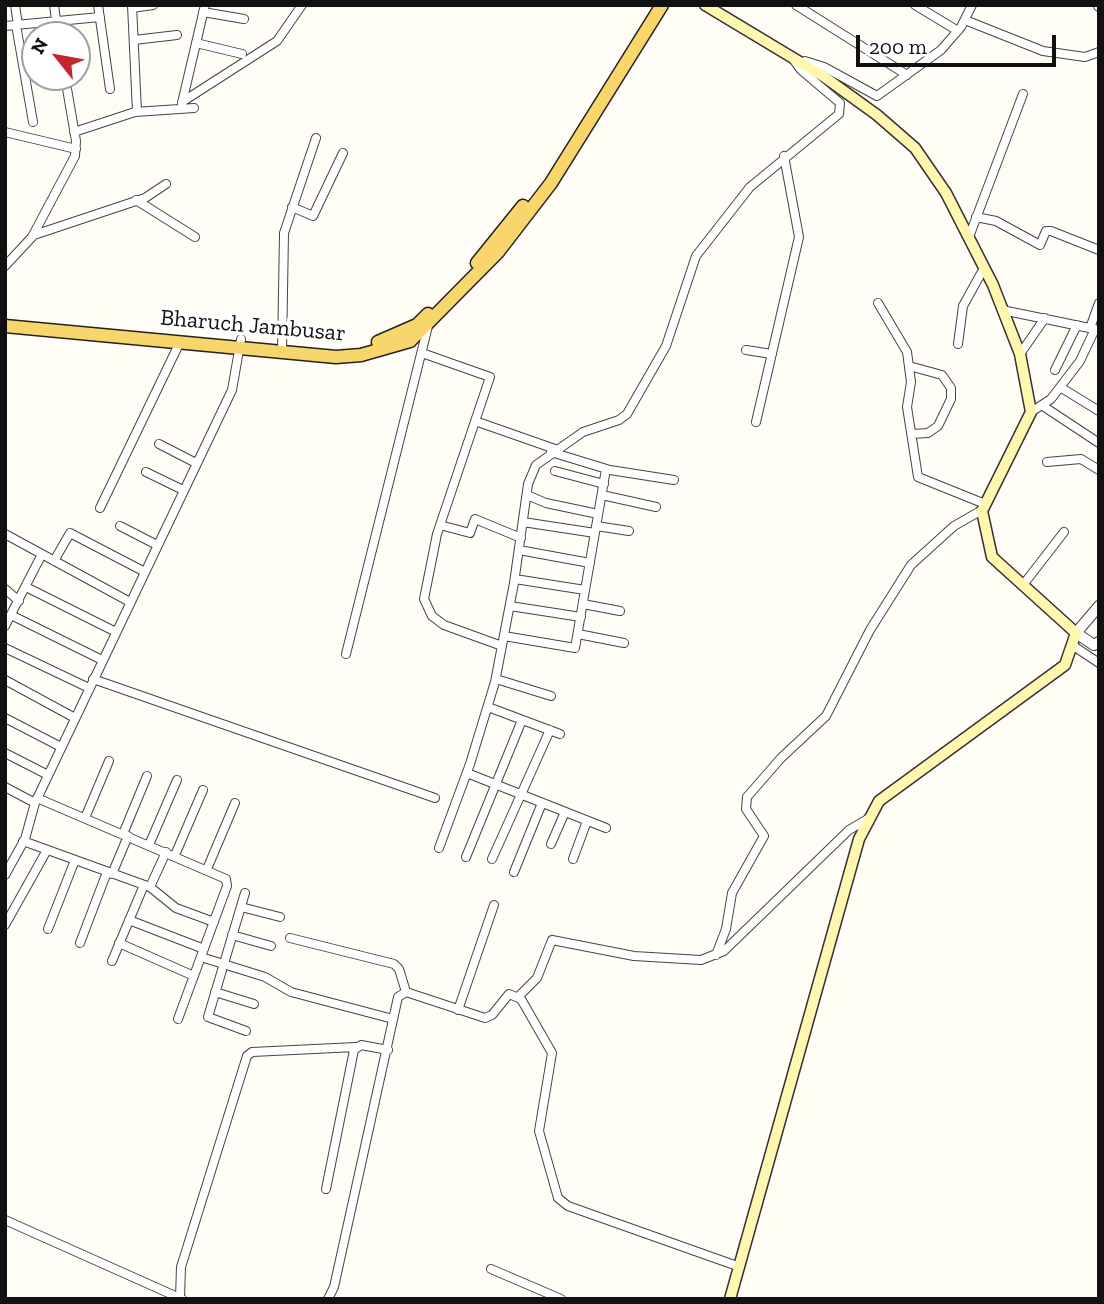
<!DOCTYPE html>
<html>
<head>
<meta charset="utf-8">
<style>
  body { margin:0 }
  #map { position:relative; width:1104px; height:1304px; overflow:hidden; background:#fffdf5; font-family:"Zilla Slab",serif }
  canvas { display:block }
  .frame { position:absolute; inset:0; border:7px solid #111; pointer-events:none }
  .north { position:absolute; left:21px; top:21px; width:70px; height:70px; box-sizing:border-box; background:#fff; border:2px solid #a0a0a0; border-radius:50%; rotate:301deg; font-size:19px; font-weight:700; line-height:28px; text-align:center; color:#111 }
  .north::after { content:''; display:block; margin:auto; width:24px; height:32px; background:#c4262e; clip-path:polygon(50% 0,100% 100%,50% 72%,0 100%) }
  .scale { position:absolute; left:856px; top:35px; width:200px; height:32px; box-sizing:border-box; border:4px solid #111; border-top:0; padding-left:9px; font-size:21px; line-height:24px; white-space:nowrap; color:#111; -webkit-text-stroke:5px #fff; paint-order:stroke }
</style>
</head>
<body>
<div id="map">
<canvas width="1104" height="1304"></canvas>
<div class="frame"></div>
<div class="north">N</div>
<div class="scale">200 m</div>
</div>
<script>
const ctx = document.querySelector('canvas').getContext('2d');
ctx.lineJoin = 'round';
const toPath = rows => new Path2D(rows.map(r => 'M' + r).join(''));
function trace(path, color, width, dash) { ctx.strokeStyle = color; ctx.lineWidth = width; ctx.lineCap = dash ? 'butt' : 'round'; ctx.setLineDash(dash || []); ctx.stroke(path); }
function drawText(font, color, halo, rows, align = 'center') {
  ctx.font = font + ' "Zilla Slab",serif'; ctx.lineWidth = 7; ctx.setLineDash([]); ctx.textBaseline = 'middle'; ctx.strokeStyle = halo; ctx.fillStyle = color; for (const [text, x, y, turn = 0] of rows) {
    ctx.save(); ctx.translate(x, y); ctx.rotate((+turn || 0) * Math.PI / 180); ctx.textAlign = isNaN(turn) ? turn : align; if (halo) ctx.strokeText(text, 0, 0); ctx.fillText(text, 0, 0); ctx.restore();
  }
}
const minor = toPath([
  [15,5,18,25],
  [54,5,58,35],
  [98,5,110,89],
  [132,5,137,112],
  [796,5,907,75],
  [915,5,958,31],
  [132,8,153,5],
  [203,12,244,19],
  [965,20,1043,51,1085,57,1099,52],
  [16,25,33,122],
  [5,26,100,17],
  [134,40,177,35],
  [196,43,242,54],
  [805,61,824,67,877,96,941,50,961,27,972,5],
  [182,102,277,41,302,5],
  [182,103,205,5],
  [5,132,76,149],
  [74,132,135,112,194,108],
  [136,200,195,237],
  [292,207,313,216,343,153],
  [976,217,996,221,1040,245,1046,231,1051,231,1099,250],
  [34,235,145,198,166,184],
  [969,237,1023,94],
  [5,266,32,237,75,156,76,141,65,77],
  [878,303,907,352,911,382,907,407,918,477,985,504],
  [1002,310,1099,330],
  [1090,328,1099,303],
  [958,344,963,306,984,268],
  [746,350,772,354],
  [282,352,284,233,316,138],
  [422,353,490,377,437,534,424,599,432,616,444,625,502,646],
  [1020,354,1045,318],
  [909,366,942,375,951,388,951,399,938,426,928,433,912,434],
  [1055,370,1077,325],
  [1060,387,1099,411],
  [1043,406,1099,443],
  [1031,412,1051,399,1080,361,1095,329],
  [475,421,555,449],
  [756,422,799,237,784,156],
  [159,444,196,463],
  [551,452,610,470,674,480],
  [1047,462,1081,459,1099,470],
  [555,471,604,484],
  [146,472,183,490],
  [527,495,546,503,598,514],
  [602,495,656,507],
  [100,508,180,342],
  [523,522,595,533],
  [440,525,470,533,475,519,521,538],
  [120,526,157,545],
  [596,526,629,531],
  [5,534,130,602],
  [519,550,590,563],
  [54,561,70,533,145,572],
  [515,579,585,590],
  [1023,585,1064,532],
  [26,587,116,632],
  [5,589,19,601],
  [583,604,620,611],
  [510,606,581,617],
  [11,615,102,660],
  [5,626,42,554],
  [578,634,624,643],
  [504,636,575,648,606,469],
  [1072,645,1099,663],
  [5,648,89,688],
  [346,654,428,326],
  [93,679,435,798],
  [496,679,551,696],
  [5,680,75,718],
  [488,707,560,734],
  [5,718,61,747],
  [5,753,48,775],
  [467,773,606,828],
  [5,787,35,803],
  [37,798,226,879,227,886,178,1019],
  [85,818,109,761],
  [123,834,147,776],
  [23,841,150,887,166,852],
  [551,844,565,812],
  [149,845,177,780],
  [439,848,470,764,495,682,514,583,528,484,536,465,583,432,619,420,627,414,666,346,696,256,750,187,839,114,840,103,801,70,793,59],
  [175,855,203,790],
  [466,857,522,720],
  [492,859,550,730],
  [573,859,587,821],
  [207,869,235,803],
  [514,872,542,803],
  [112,874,128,836],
  [5,875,25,839,35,803,232,390,241,339],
  [150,887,176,908,214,922],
  [245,893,208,1017,246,1031],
  [241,907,280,917],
  [129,920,204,949],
  [5,925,47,850],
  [48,929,75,860],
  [232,935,271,946],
  [290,938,394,964,399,969,406,992],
  [80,943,107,872],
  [119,943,194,976],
  [716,955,726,929,732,893,764,836,746,809,747,797,781,758,826,716,870,630,911,565,954,526,982,510],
  [201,957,265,977,291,992,393,1019],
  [112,961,144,885],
  [215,992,254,1004],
  [518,997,537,978,552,940,634,956,701,960,724,951,849,830,871,817],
  [458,1010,494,905],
  [326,1189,354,1050,361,1045,388,1050],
  [5,1220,182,1299],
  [491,1269,561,1299],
  [180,1298,181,1267,247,1056,252,1052,356,1047],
  [328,1299,334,1287,398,997,406,992,485,1018,492,1015,509,994,521,999,552,1053,539,1131,558,1198,568,1206,740,1267]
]);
const tertiary = toPath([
  [1099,5,1099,6],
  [1099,606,1076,633,1094,645,1099,642]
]);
const secondary = toPath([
  [705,5,823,76,877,115,915,148,946,193,993,285,1020,354,1031,412,982,511,992,557,1076,633,1065,665,879,801,859,839,730,1299]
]);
const primary = toPath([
  [477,263,523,206],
  [5,326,336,357,361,355,410,341,498,252,551,183,662,5],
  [378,342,417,325,428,314]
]);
const streetNames = [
  ["Bharuch Jambusar",253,326,5]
];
trace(minor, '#444', 10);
trace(tertiary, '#444', 12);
trace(secondary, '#333', 13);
trace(primary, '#222', 15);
trace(minor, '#fff', 8);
trace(tertiary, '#fff', 10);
trace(secondary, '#fff6b0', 10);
trace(primary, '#f9d66b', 12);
drawText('23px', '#111', '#fff', streetNames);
</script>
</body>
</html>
